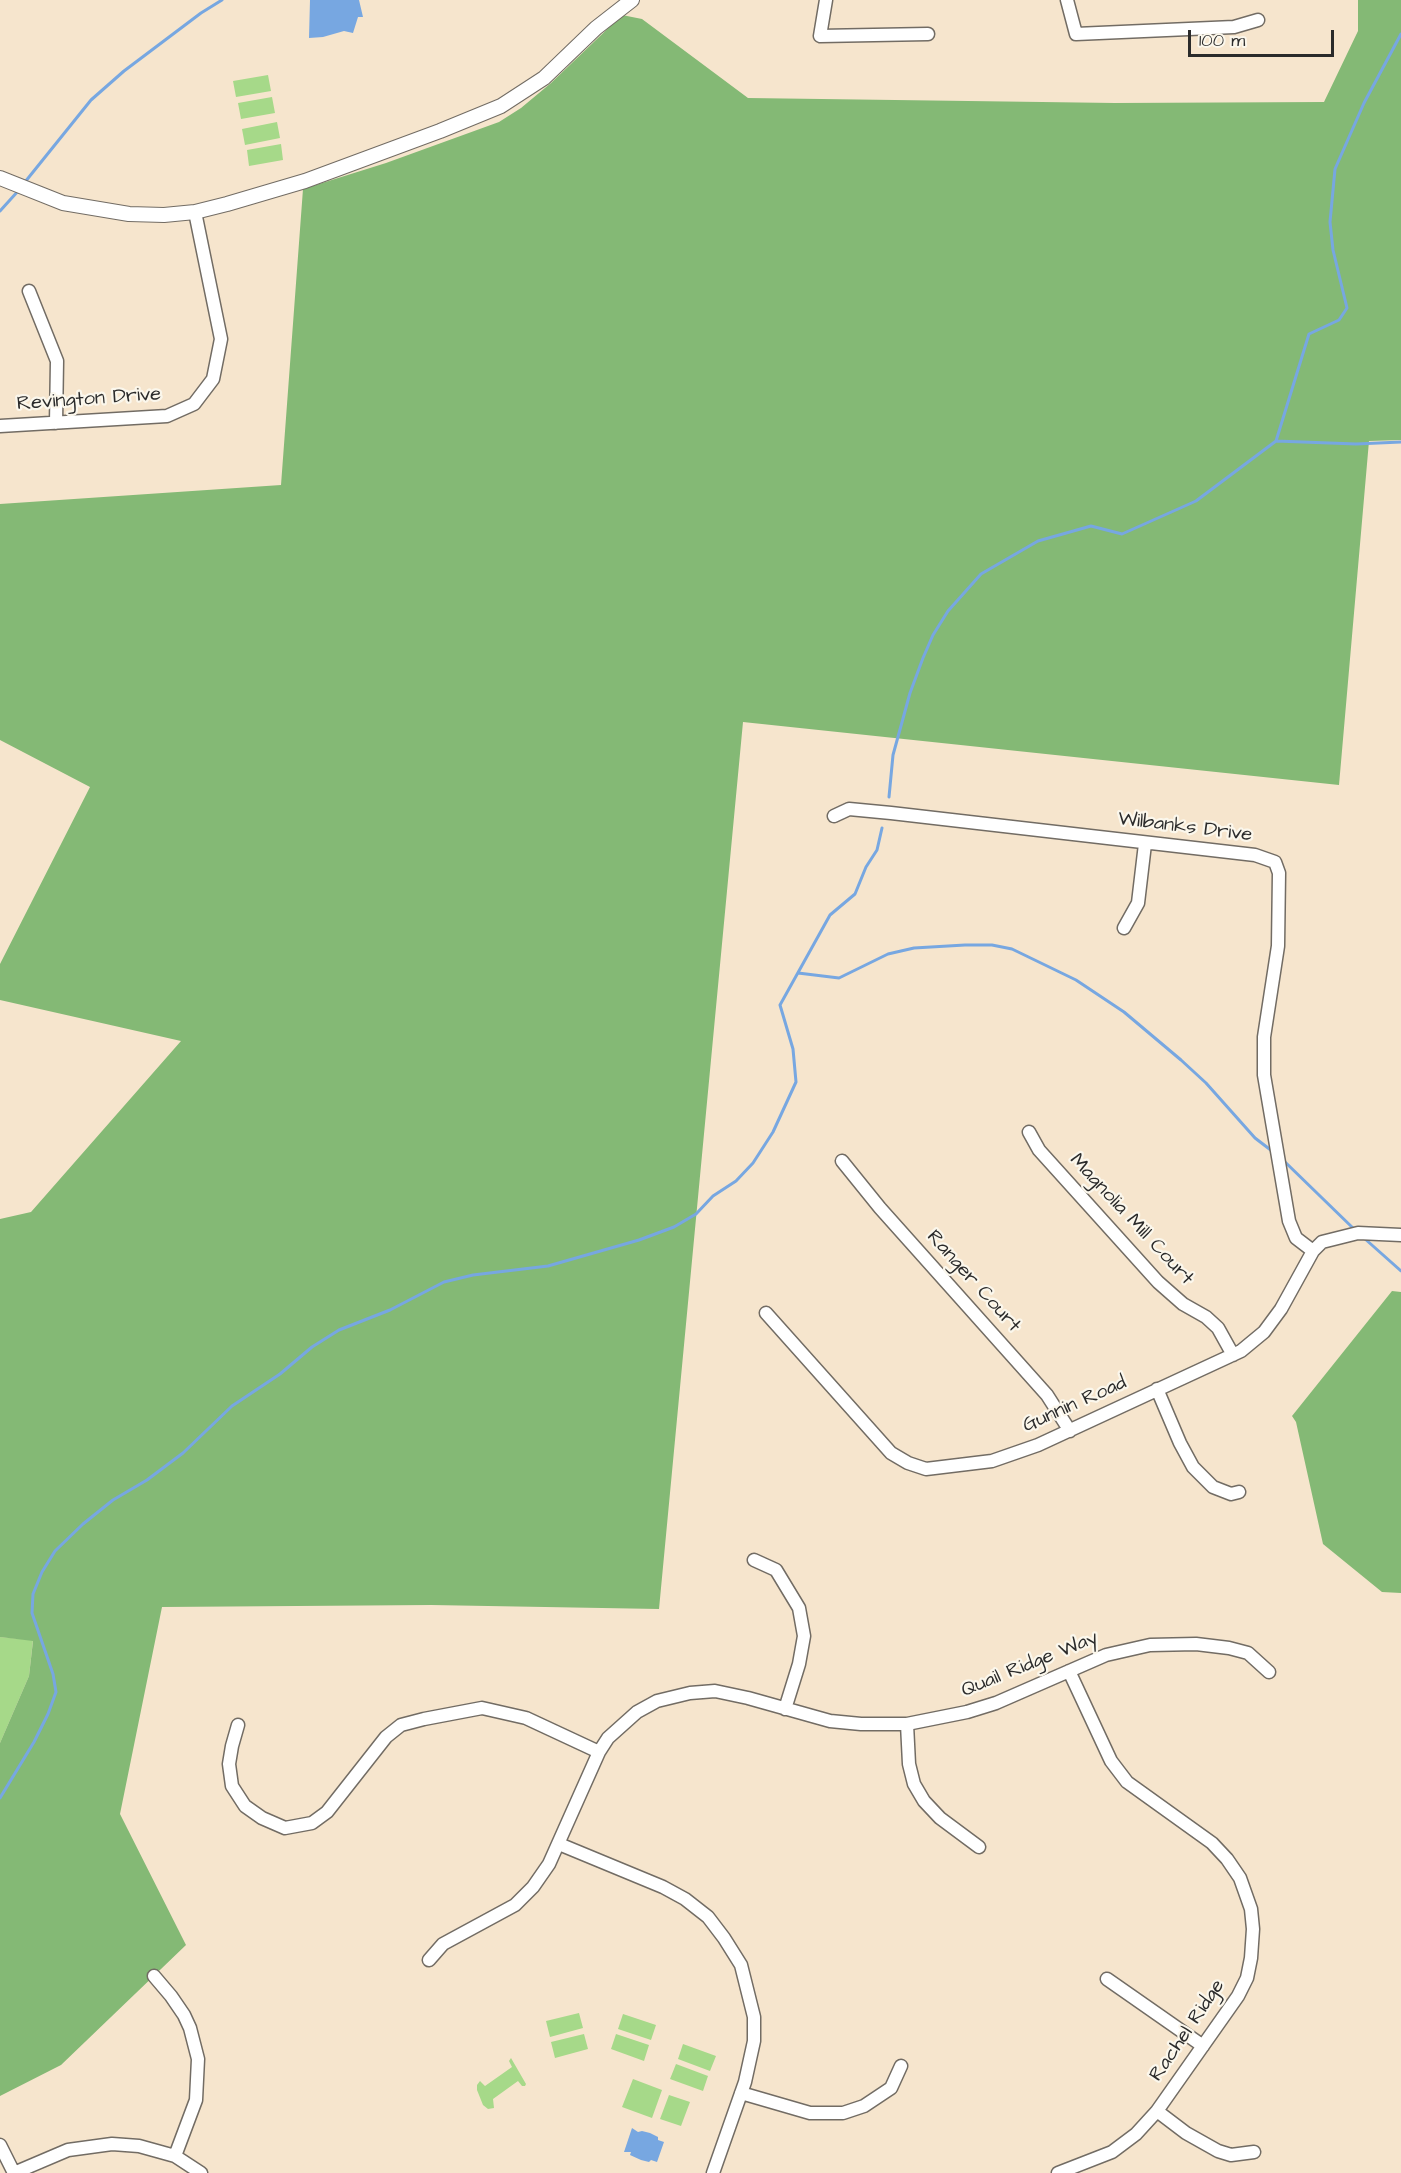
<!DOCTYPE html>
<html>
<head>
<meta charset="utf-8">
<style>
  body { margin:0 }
  #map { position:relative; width:1401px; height:2173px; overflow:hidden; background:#f6e5cd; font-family:"Architects Daughter",sans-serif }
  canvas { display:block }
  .scale { position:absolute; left:1188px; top:30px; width:146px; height:27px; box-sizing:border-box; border:3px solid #2b2b2b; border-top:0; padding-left:8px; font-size:18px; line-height:21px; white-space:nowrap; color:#2b2b2b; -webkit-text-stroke:4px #fbf7ec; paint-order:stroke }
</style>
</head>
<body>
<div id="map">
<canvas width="1401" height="2173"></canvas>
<div class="scale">100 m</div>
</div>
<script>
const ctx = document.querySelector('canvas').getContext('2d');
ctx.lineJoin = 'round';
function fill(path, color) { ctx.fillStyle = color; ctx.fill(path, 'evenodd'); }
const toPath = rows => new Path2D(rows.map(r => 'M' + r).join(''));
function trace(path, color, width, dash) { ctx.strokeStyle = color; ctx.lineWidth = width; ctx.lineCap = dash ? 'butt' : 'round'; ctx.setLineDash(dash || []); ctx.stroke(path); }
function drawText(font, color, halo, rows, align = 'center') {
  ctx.font = font + ' "Architects Daughter",sans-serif'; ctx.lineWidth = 4.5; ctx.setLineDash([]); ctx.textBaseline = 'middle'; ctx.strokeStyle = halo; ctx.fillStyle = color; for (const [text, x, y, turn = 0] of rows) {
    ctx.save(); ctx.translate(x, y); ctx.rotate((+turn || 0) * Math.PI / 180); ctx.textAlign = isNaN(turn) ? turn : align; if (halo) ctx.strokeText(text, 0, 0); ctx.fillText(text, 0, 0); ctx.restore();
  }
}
const green = toPath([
  [268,75,271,91,236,97,233,81],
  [272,97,275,113,241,119,238,103],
  [277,122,280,138,245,145,242,129],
  [281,144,283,160,249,166,247,150],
  [0,1637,33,1640,29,1676,0,1743],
  [579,2013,583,2028,550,2037,546,2021],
  [623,2014,656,2025,651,2040,618,2029],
  [584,2034,588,2049,555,2058,551,2042],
  [616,2034,649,2045,644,2061,611,2049],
  [683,2044,716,2056,710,2071,678,2059],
  [511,2058,526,2084,525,2086,522,2086,518,2081,493,2099,494,2108,488,2109,483,2105,477,2090,477,2085,480,2081,485,2086,512,2067,509,2061],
  [676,2064,708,2076,703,2091,670,2079],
  [633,2079,662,2090,652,2118,622,2107],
  [669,2095,690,2102,681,2126,660,2119]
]);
const forest = toPath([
  [1358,0,1401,0,1401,440,1369,441,1339,785,743,722,659,1609,431,1605,162,1607,120,1814,186,1945,61,2065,0,2096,0,1743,29,1676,33,1641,0,1637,0,1219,31,1212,181,1041,0,1000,0,964,90,787,0,740,0,504,281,485,303,189,386,163,499,122,521,108,551,83,622,15,642,19,748,98,1115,103,1324,102,1358,31],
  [1392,1291,1401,1292,1401,1593,1382,1592,1323,1544,1296,1422,1292,1416]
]);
const water = toPath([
  [310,0,359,0,363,17,358,17,353,33,344,31,323,37,309,38],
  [632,2128,638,2132,642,2131,650,2133,658,2137,658,2140,664,2142,657,2162,651,2160,649,2162,641,2160,630,2155,631,2152,624,2152]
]);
const stream = toPath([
  [25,182,91,100,124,71,201,13,222,0],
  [0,211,19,190],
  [1276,441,1356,444,1401,442],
  [889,797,893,755,910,693,923,658,933,635,948,611,981,574,1038,541,1091,526,1122,534,1196,501,1276,441,1309,334,1339,320,1347,308,1333,250,1330,222,1335,169,1364,103,1401,34],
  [798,973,839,978,888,954,914,948,965,945,992,945,1012,949,1076,980,1124,1012,1181,1060,1206,1083,1255,1138,1272,1151],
  [1284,1161,1355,1230],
  [1364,1238,1401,1271],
  [0,1798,34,1742,48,1714,56,1692,53,1674,32,1613,33,1594,42,1572,55,1551,83,1524,113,1500,147,1480,183,1453,232,1406,280,1374,312,1347,339,1330,390,1310,444,1282,473,1275,548,1266,639,1240,674,1227,696,1214,713,1196,736,1181,753,1163,773,1132,796,1082,793,1049,780,1005,830,915,855,894,866,867,877,850,882,828]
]);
const minor = toPath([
  [826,0,820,36,928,34],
  [1067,0,1076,34,1234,27,1258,20],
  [29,291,57,361,56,423],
  [0,426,167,416,194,404,213,379,221,339,195,212],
  [834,816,849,809,891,813,1255,855,1275,862,1279,873,1278,946,1264,1037,1264,1075,1289,1221,1296,1238,1313,1251],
  [1124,928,1138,903,1145,844],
  [1029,1132,1039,1150,1158,1282,1183,1304,1206,1317,1218,1328,1233,1355],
  [842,1161,880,1208,1047,1395,1070,1431],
  [766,1313,891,1453,908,1463,926,1469,992,1461,1038,1445,1241,1351,1264,1332,1281,1309,1313,1251,1322,1242,1358,1233,1401,1235],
  [1157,1389,1180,1443,1193,1467,1213,1487,1231,1494,1239,1492],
  [754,1560,776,1570,799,1608,804,1636,799,1664,785,1709],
  [907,1724,909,1764,914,1784,924,1801,940,1818,979,1847],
  [238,1725,232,1746,229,1764,232,1786,245,1806,262,1818,285,1828,312,1823,327,1812,386,1737,401,1725,424,1719,482,1708,526,1718,599,1752],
  [559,1844,663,1887,685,1899,708,1917,724,1938,741,1965,754,2017,754,2041,745,2082,713,2173],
  [429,1960,443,1944,515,1905,533,1887,549,1864,599,1752,608,1738,637,1712,657,1701,690,1693,715,1691,748,1698,830,1721,861,1724,907,1724,967,1712,996,1703,1106,1655,1150,1645,1196,1644,1229,1648,1248,1653,1269,1672],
  [154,1976,171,1996,184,2015,190,2028,198,2059,196,2100,175,2156],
  [1107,1979,1203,2046],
  [741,2093,810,2113,843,2113,864,2106,891,2088,901,2066],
  [1157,2111,1186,2133,1218,2151,1231,2155,1254,2152],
  [0,2145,14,2173],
  [14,2173,68,2150,112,2144,139,2146,175,2156,201,2173],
  [1058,2173,1112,2152,1136,2134,1157,2111,1238,1996,1247,1978,1251,1958,1253,1929,1251,1909,1240,1878,1227,1859,1212,1843,1127,1782,1111,1761,1069,1671]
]);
const tertiary = toPath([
  [0,178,63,203,129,214,164,215,195,212,227,204,305,181,440,131,501,106,544,78,596,28,632,0]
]);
const streetNames = [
  ["Revington Drive",89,400,-4],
  ["Wilbanks Drive",1185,828,7],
  ["Magnolia Mill Court",1131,1220,47],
  ["Ranger Court",973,1282,48],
  ["Gunnin Road",1075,1405,-24],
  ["Quail Ridge Way",1030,1665,-22],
  ["Rachel Ridge",1188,2031,-56]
];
fill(green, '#a6d989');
fill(forest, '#84b975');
fill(water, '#77a7e1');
trace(stream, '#77a7e1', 3);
trace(minor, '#726c64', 15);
trace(tertiary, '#726c64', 16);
trace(minor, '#fff', 12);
trace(tertiary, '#fff', 14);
drawText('20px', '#2b2b2b', '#fbf7ec', streetNames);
</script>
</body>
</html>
